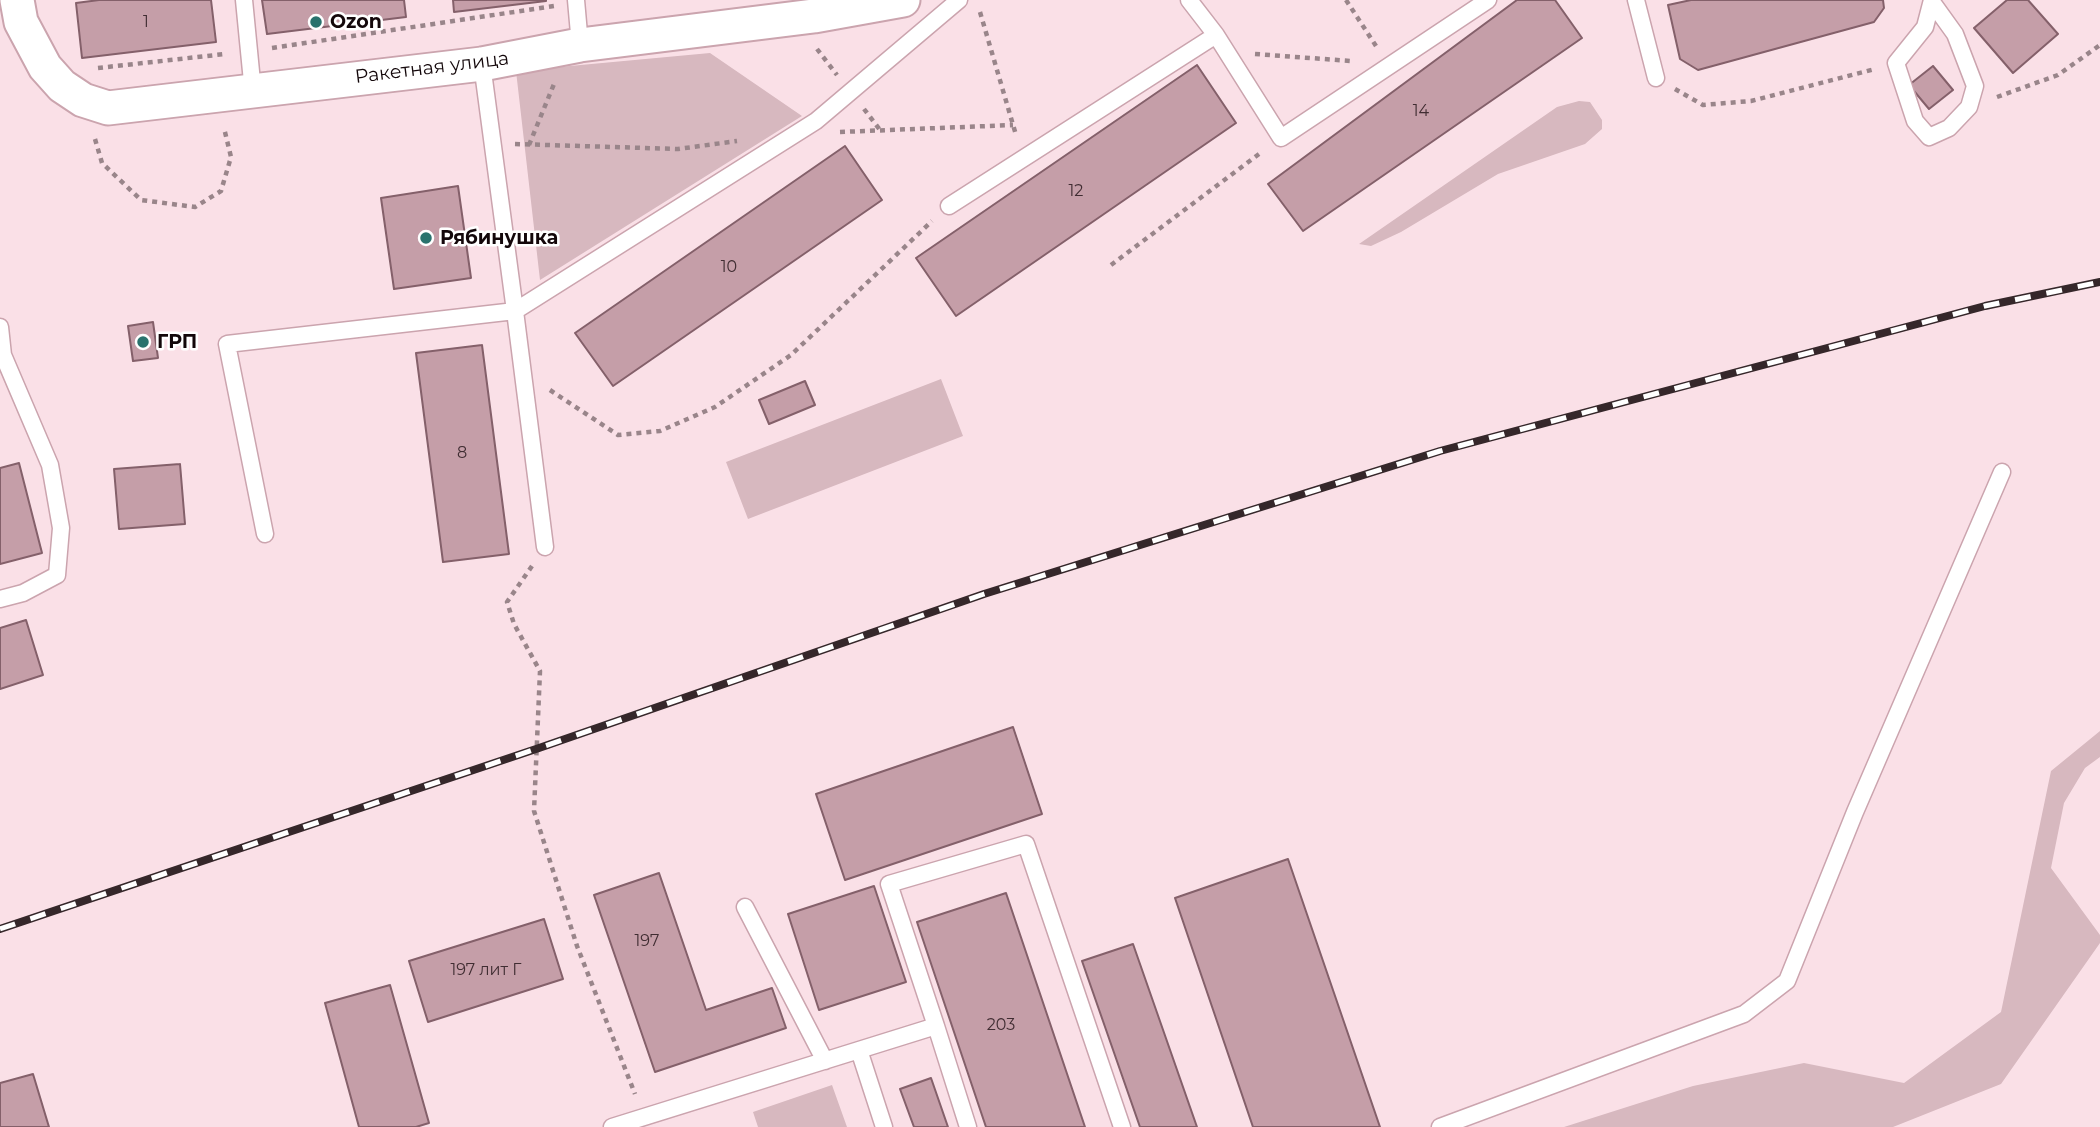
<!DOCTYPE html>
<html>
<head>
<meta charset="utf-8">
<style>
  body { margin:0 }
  canvas { display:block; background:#fae0e7 }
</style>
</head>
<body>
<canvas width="2100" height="1127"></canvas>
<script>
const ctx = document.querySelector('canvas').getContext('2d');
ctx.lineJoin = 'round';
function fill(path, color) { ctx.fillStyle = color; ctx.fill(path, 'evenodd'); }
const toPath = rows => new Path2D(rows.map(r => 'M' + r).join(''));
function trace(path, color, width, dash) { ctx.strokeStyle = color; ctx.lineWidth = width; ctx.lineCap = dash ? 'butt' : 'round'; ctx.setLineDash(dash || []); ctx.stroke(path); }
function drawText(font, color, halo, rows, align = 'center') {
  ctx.font = font + ' Montserrat,sans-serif'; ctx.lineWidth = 5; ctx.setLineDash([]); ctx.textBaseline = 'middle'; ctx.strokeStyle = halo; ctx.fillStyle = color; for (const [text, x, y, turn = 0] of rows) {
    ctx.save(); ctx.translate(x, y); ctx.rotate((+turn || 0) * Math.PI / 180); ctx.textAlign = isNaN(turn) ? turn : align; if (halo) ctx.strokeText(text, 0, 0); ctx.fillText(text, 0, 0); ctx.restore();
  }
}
const green = toPath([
  [710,53,802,116,540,280,516,71],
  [1579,101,1590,102,1602,120,1602,129,1585,144,1498,174,1401,232,1371,246,1359,244,1557,107],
  [941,379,963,436,748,519,726,462],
  [2100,731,2100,757,2085,768,2064,803,2051,868,2100,935,2100,943,2001,1084,1893,1127,1564,1127,1693,1086,1804,1063,1904,1083,2001,1012,2051,771],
  [832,1085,847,1127,758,1127,753,1112]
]);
const building = toPath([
  [99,0,211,0,216,42,82,58,76,3,99,0],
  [262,0,404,0,406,17,267,34,262,0],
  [453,0,546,0,546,1,454,12,453,0],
  [1517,0,1555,0,1582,38,1303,231,1268,184,1517,0],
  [1691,0,1883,0,1884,8,1874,22,1698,70,1680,59,1668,5,1691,0],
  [2007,0,2028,0,2058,34,2013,73,1974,28,2007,0],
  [1197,65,1236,123,956,316,916,258,1197,65],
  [1933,66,1953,90,1929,109,1909,85,1933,66],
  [845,146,882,200,613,386,575,333,845,146],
  [458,186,471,278,394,289,381,198,458,186],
  [153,322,158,358,133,361,128,326,153,322],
  [482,345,509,554,443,562,416,353,482,345],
  [805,381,815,405,769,424,759,400,805,381],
  [19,463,42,553,0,564,0,468,19,463],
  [180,464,185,524,119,529,114,469,180,464],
  [26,620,43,675,0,689,0,628,26,620],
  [1013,727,1042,814,845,880,816,794,1013,727],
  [1288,859,1380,1127,1253,1127,1175,898,1288,859],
  [659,873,706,1010,772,988,786,1028,655,1072,594,895,659,873],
  [874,886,906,982,819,1010,788,914,874,886],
  [1006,893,1085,1127,986,1127,917,922,1006,893],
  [544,919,563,979,428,1022,409,961,544,919],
  [1133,944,1197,1127,1140,1127,1082,961,1133,944],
  [390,985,429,1123,416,1127,359,1127,325,1003,390,985],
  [33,1074,49,1127,0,1127,0,1083,33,1074],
  [931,1078,948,1127,914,1127,900,1089,931,1078]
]);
const path = toPath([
  [1346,0,1376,46],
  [980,12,1016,135],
  [272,48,554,6],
  [817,49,837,75],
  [1255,54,1351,61],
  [98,68,225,54],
  [1675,89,1703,105,1751,101,1875,69],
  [1997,97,2058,75,2100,45],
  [864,109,880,130],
  [840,132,1013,125],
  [95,139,102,163,141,200,195,207,221,191,231,157,224,128],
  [515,144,678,149,737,141],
  [529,145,554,84],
  [1111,265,1263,151],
  [550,390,618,435,660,431,715,407,791,355,932,221],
  [532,566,507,602,514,624,540,671,534,811,577,946,635,1094]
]);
const service = toPath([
  [244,0,253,92],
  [576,0,580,45],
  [1189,0,1216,35],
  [1636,0,1656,78],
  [1932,2,1955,34,1975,86,1969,107,1949,128,1929,137,1915,121,1896,63,1925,27,1932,0],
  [482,64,515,311,816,121,959,0],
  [949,206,1216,35,1281,138,1488,0],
  [0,327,3,355,50,465,61,528,57,575,23,593,0,599],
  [265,534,227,344,515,311,545,547],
  [745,907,825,1061],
  [936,1026,968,1127],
  [859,1050,936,1026,889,884,1026,844,1122,1127],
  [612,1127,859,1050,884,1127],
  [1440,1127,1744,1014,1787,981,1855,812,2002,472]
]);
const minor = toPath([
  [17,0,21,22,45,67,62,86,83,100,108,108,482,64,580,45,814,16,903,0]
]);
const rail = toPath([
  [0,929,539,748,984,594,1440,451,1985,306,2100,282]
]);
const markers = [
  [316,22,7,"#29726d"],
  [426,238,7,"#29726d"],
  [143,342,7,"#29726d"]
];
const numberNames = [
  ["1",146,22],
  ["14",1421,111],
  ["12",1076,191],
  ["10",729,267],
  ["8",462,453],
  ["197",647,941],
  ["197 лит Г",486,970],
  ["203",1001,1025]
];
const poiNames = [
  ["Ozon",330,22],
  ["Рябинушка",440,238],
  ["ГРП",157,342]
];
const streetNames = [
  ["Ракетная улица",432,68,-7]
];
fill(green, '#d7b8bf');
fill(building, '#c59ea8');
trace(building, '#84606a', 2);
trace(service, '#cba4ae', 19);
trace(minor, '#cba4ae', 37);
trace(path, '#99858a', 4.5, [5, 5]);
trace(service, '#fff', 16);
trace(minor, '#fff', 33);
trace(rail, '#35272a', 8);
trace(rail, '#fff', 5, [16]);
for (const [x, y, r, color] of markers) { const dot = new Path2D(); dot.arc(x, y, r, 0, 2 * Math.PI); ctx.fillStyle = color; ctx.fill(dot); trace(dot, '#fff', 2.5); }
drawText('16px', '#402d32', null, numberNames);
drawText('bold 19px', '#13070a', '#fff', poiNames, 'left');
drawText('19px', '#13070a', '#fff', streetNames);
</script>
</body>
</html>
